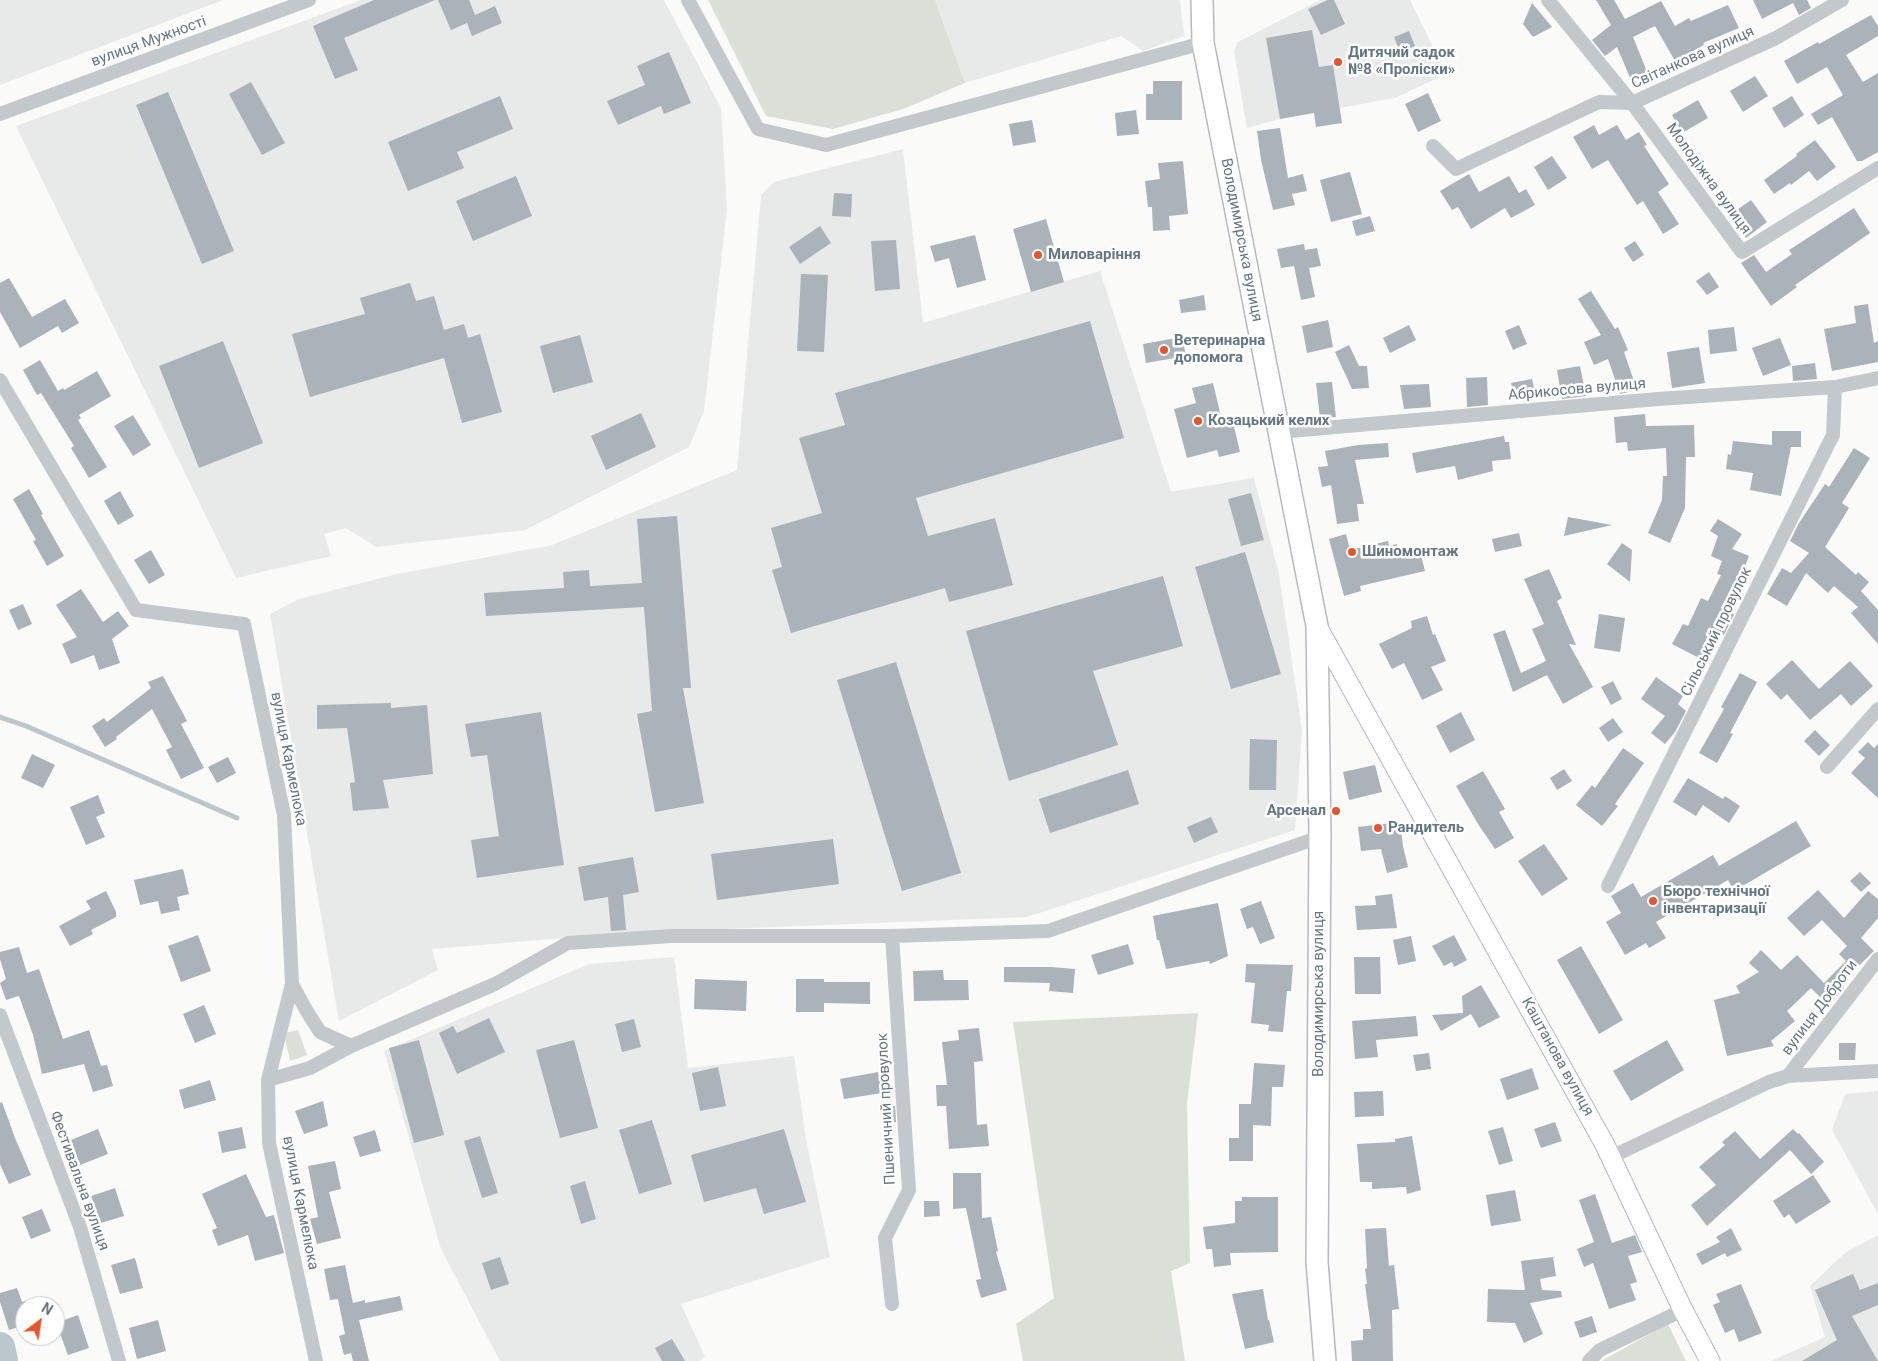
<!DOCTYPE html>
<html>
<head>
<meta charset="utf-8">
<style>
  body { margin:0 }
  #map { position:relative; width:1878px; height:1361px; overflow:hidden; background:#fafaf8; font-family:Roboto,sans-serif }
  canvas { display:block }
  .north { position:absolute; left:15px; top:1296px; width:50px; height:50px; box-sizing:border-box; background:#fff; border:1px solid #c1c8cd; border-radius:50%; rotate:31deg; font-size:14px; font-weight:700; line-height:20px; text-align:center; color:#657683 }
  .north::after { content:''; display:block; margin:auto; width:18px; height:22px; background:#e4572e; clip-path:polygon(50% 0,100% 100%,50% 72%,0 100%) }
</style>
</head>
<body>
<div id="map">
<canvas width="1878" height="1361"></canvas>
<div class="north">N</div>
</div>
<script>
const ctx = document.querySelector('canvas').getContext('2d');
ctx.lineJoin = 'round';
function fill(path, color) { ctx.fillStyle = color; ctx.fill(path, 'evenodd'); }
const toPath = rows => new Path2D(rows.map(r => 'M' + r).join(''));
function trace(path, color, width, dash) { ctx.strokeStyle = color; ctx.lineWidth = width; ctx.lineCap = dash ? 'butt' : 'round'; ctx.setLineDash(dash || []); ctx.stroke(path); }
function drawText(font, color, halo, rows, align = 'center') {
  ctx.font = font + ' Roboto,sans-serif'; ctx.lineWidth = 5; ctx.setLineDash([]); ctx.textBaseline = 'middle'; ctx.strokeStyle = halo; ctx.fillStyle = color; for (const [text, x, y, turn = 0] of rows) {
    ctx.save(); ctx.translate(x, y); ctx.rotate((+turn || 0) * Math.PI / 180); ctx.textAlign = isNaN(turn) ? turn : align; if (halo) ctx.strokeText(text, 0, 0); ctx.fillText(text, 0, 0); ctx.restore();
  }
}
const built = toPath([
  [0,0,223,0,0,85],
  [361,0,664,0,721,108,727,209,704,411,689,447,525,530,376,547,346,528,324,534,331,556,236,578,16,126],
  [935,0,1180,0,1184,36,1143,51,1121,36,965,83],
  [1320,0,1410,0,1446,74,1395,98,1280,119,1247,128,1234,51,1238,42],
  [903,149,923,323,1100,271,1171,492,1254,478,1279,574,1302,730,1295,830,1027,917,626,933,432,949,438,970,339,1021,270,614,299,599,397,574,552,545,737,470,761,195,774,182],
  [674,957,688,1068,794,1056,806,1139,830,1257,681,1304,705,1357,700,1361,500,1361,441,1249,384,1051,589,964],
  [1878,1091,1878,1214,1832,1130,1845,1094],
  [1878,1235,1878,1361,1771,1361,1825,1337,1810,1286,1846,1252]
]);
const green = toPath([
  [708,0,935,0,965,83,903,109,833,129,766,116],
  [1198,1013,1187,1103,1190,1263,1171,1271,1185,1361,1023,1361,1016,1324,1054,1298,1013,1022],
  [298,1030,307,1055,290,1061,284,1033],
  [1668,1324,1686,1361,1603,1361,1603,1360]
]);
const stream = toPath([
  [0,717,26,726,237,818]
]);
const river = toPath([
  [0,1347,3,1361]
]);
const building = toPath([
  [374,0,435,0,344,38,358,70,335,79,313,26],
  [438,0,469,0,475,15,495,6,502,23,472,36,467,23,451,30],
  [1328,0,1334,0,1345,24,1321,35,1308,9],
  [1596,0,1614,0,1625,19,1661,1,1675,26,1689,18,1691,21,1728,5,1739,28,1703,43,1704,45,1675,61,1655,26,1633,37,1648,74,1631,80,1617,47,1605,56,1592,40,1611,25],
  [1753,0,1807,0,1811,8,1799,15,1793,3,1762,19],
  [1532,3,1552,27,1533,37,1523,24],
  [1871,15,1878,26,1878,36,1846,55,1863,82,1878,73,1878,152,1862,161,1857,161,1832,117,1818,125,1811,114,1843,95,1827,67,1797,84,1784,61,1818,42,1819,44],
  [1312,30,1319,67,1333,65,1342,123,1316,127,1314,113,1280,119,1266,38],
  [1409,31,1415,46,1400,52,1394,37],
  [669,52,691,103,664,114,661,106,618,125,607,101,645,85,637,66],
  [1755,76,1768,96,1743,112,1730,91],
  [1153,81,1182,81,1182,120,1146,120,1146,94,1153,94],
  [251,82,285,143,262,155,229,94],
  [168,92,234,251,202,264,136,105],
  [1428,93,1441,121,1418,132,1405,104],
  [500,96,513,129,457,152,464,168,408,191,388,142],
  [1792,96,1804,115,1784,128,1772,108],
  [1698,100,1708,118,1682,133,1672,115],
  [1136,110,1139,134,1117,136,1115,113],
  [1032,120,1036,142,1013,146,1009,124],
  [1594,125,1599,135,1617,125,1626,140,1639,132,1647,145,1644,146,1669,184,1658,192,1679,224,1663,234,1643,201,1637,205,1608,160,1592,169,1573,137],
  [1280,128,1288,178,1303,174,1307,191,1292,194,1295,205,1273,210,1261,160,1257,131],
  [1815,140,1836,167,1817,181,1809,171,1791,185,1790,183,1774,194,1764,180,1797,156,1796,154],
  [1552,156,1567,178,1548,190,1534,167],
  [1183,161,1188,214,1169,216,1170,230,1153,231,1152,207,1148,207,1145,181,1160,179,1158,163],
  [1350,172,1362,214,1331,222,1320,180],
  [1469,174,1479,192,1509,176,1519,193,1526,189,1535,205,1511,218,1505,208,1471,229,1458,207,1452,210,1440,191],
  [516,176,532,216,473,241,456,201],
  [834,193,852,194,851,217,832,216],
  [1751,200,1767,222,1746,238,1730,215],
  [1854,208,1870,233,1795,285,1797,287,1771,306,1741,263,1754,255,1766,272,1792,254,1789,250],
  [1370,216,1375,231,1356,236,1352,221],
  [1046,219,1064,282,1031,292,1013,229],
  [820,226,831,243,800,264,789,247],
  [975,235,986,280,957,288,949,258,935,262,930,246],
  [896,240,900,289,875,291,871,241],
  [1635,241,1644,255,1633,262,1624,248],
  [1304,244,1305,250,1317,248,1321,266,1309,268,1315,297,1301,300,1294,266,1281,268,1277,249],
  [1709,272,1719,287,1707,295,1696,281],
  [801,274,828,275,824,352,797,351],
  [9,278,32,317,65,299,79,323,62,333,58,326,20,348,0,312,0,283],
  [410,283,416,301,434,296,444,330,464,324,468,338,480,334,502,412,462,423,444,358,310,397,292,334,365,314,360,298],
  [1591,291,1615,329,1618,327,1628,350,1624,352,1637,390,1620,394,1608,359,1594,365,1584,342,1601,335,1578,299],
  [1204,295,1206,310,1181,313,1179,300],
  [1868,304,1874,343,1878,341,1878,362,1832,371,1824,329,1856,323,1854,306],
  [1328,320,1333,347,1307,353,1302,326],
  [1090,321,1124,438,916,498,928,536,995,518,1013,585,949,602,945,588,791,633,772,570,782,567,771,528,822,513,799,438,845,425,835,393],
  [1409,325,1416,340,1390,353,1383,338],
  [1519,325,1527,344,1513,350,1505,331],
  [1734,327,1737,351,1710,354,1708,330],
  [580,335,593,382,553,393,540,346],
  [1182,337,1186,356,1146,363,1143,344],
  [1780,338,1791,365,1763,376,1752,348],
  [223,341,263,443,199,468,159,366],
  [1349,345,1359,366,1367,366,1369,388,1352,389,1335,352],
  [1699,347,1705,383,1672,388,1667,352],
  [40,360,58,391,63,388,64,390,97,371,111,396,79,415,81,418,78,420,107,467,89,478,71,448,74,446,41,393,37,395,23,370],
  [1815,363,1817,379,1793,381,1792,366],
  [1580,366,1586,396,1562,399,1557,370],
  [1487,377,1488,405,1467,407,1466,378],
  [1532,379,1536,397,1515,401,1511,383],
  [1332,382,1336,417,1320,418,1316,383],
  [1213,383,1222,421,1232,418,1240,452,1219,457,1217,450,1187,458,1174,409,1196,403,1192,388],
  [1429,384,1431,407,1404,409,1400,385],
  [641,413,656,447,606,470,591,436],
  [1645,414,1646,426,1694,425,1695,457,1686,457,1685,508,1670,543,1648,533,1662,500,1663,476,1667,476,1666,448,1628,451,1627,442,1616,443,1614,417],
  [133,415,151,445,133,456,114,426],
  [1772,431,1801,431,1801,447,1791,447,1781,496,1750,490,1753,473,1726,469,1728,454,1731,455,1733,441,1772,445],
  [1504,436,1505,442,1509,442,1511,459,1492,461,1493,471,1458,480,1455,466,1416,473,1412,453],
  [1388,443,1389,457,1355,460,1364,504,1357,504,1359,521,1337,524,1331,485,1322,487,1318,467,1328,466,1325,451,1358,445],
  [1854,448,1870,458,1842,503,1849,508,1825,547,1856,575,1858,572,1869,582,1861,591,1878,610,1878,644,1851,613,1858,607,1834,586,1828,593,1806,573,1787,606,1767,594,1782,568,1791,573,1809,553,1790,541,1799,523,1825,484,1829,487],
  [29,489,43,514,41,515,64,556,47,566,33,541,36,540,13,499],
  [120,491,134,516,118,525,104,501],
  [1251,493,1264,540,1241,546,1228,499],
  [677,516,691,688,683,688,704,803,655,812,637,714,652,711,644,607,486,616,484,593,564,588,563,572,589,570,590,586,642,583,637,519],
  [1568,517,1612,525,1564,536],
  [1718,519,1742,534,1732,549,1749,556,1739,582,1735,581,1721,608,1734,614,1724,635,1718,632,1703,660,1672,644,1683,624,1688,626,1701,598,1708,601,1721,575,1717,574,1722,561,1711,556,1718,536,1710,531],
  [1519,533,1522,546,1495,552,1492,539],
  [1346,534,1350,550,1388,541,1389,546,1397,544,1399,552,1419,547,1425,571,1360,586,1361,591,1344,596,1329,539],
  [1622,543,1632,550,1630,582,1607,564],
  [151,550,165,575,149,584,134,560],
  [1245,552,1281,674,1231,689,1195,567],
  [1549,569,1562,598,1557,601,1576,645,1569,644,1593,687,1563,704,1547,675,1513,692,1493,634,1505,630,1521,673,1546,661,1532,629,1544,624,1524,579],
  [1163,576,1183,646,1093,671,1118,745,1009,781,966,631],
  [81,589,103,622,118,611,129,626,112,639,120,663,99,670,94,655,71,664,62,644,77,637,56,605],
  [23,604,32,624,18,630,9,610],
  [1599,614,1625,618,1620,652,1594,648],
  [1427,616,1433,635,1435,634,1446,661,1431,667,1443,690,1422,700,1404,663,1392,669,1379,644,1412,628,1411,621],
  [1792,660,1819,689,1850,661,1873,686,1851,706,1841,694,1810,720,1787,694,1781,700,1766,684],
  [896,662,961,873,902,891,837,680],
  [1740,673,1757,682,1730,733,1733,734,1717,763,1699,753,1724,709,1721,707],
  [163,676,187,721,181,724,204,768,181,779,166,750,172,747,152,709,116,737,117,739,105,747,92,726,104,718,107,722,151,688,148,682],
  [1656,677,1683,696,1678,704,1686,711,1675,732,1665,744,1651,733,1665,716,1641,699],
  [1613,681,1622,699,1611,705,1601,687],
  [391,703,391,708,427,705,433,774,383,780,389,808,353,811,350,783,355,782,347,728,317,729,317,705],
  [541,712,564,865,477,878,471,840,499,836,487,755,471,757,465,724],
  [1461,712,1475,740,1450,753,1436,726],
  [1613,718,1623,732,1608,742,1599,728],
  [1815,730,1830,745,1819,756,1804,741],
  [1250,739,1277,740,1276,790,1249,790],
  [1868,742,1874,748,1878,744,1878,798,1851,773,1865,758,1858,752],
  [1623,748,1644,763,1615,804,1618,806,1602,826,1576,805,1592,785,1595,788],
  [32,754,55,765,43,788,21,778],
  [228,757,236,773,217,783,208,767],
  [1375,765,1382,792,1349,800,1343,772],
  [1564,769,1572,781,1557,790,1550,778],
  [1128,770,1139,804,1050,833,1039,799],
  [1483,771,1505,809,1499,812,1514,838,1495,849,1478,824,1456,786],
  [1688,778,1723,799,1725,796,1740,806,1729,823,1703,805,1696,816,1673,802],
  [98,795,105,813,96,817,105,837,86,845,70,807],
  [1211,817,1218,832,1194,843,1187,827],
  [1796,821,1811,846,1734,891,1728,880,1656,922,1666,938,1649,948,1646,943,1625,955,1606,922,1621,913,1611,896,1633,883,1641,897,1713,855,1719,866],
  [1400,822,1403,846,1408,867,1387,873,1381,849,1361,851,1358,827],
  [833,839,839,884,717,900,711,854],
  [1544,844,1568,879,1542,896,1518,861],
  [633,857,639,892,623,895,626,930,611,931,608,897,584,901,578,867],
  [183,869,189,894,177,897,180,910,161,914,158,901,140,905,134,880],
  [1860,872,1871,883,1861,892,1850,881],
  [1818,890,1844,918,1868,891,1878,899,1878,918,1861,938,1874,951,1840,984,1844,988,1828,1005,1811,988,1787,1011,1795,1021,1771,1041,1774,1046,1727,1056,1714,1000,1740,993,1736,986,1759,972,1749,963,1761,950,1781,970,1797,955,1824,983,1846,961,1839,954,1847,946,1822,920,1804,936,1787,918],
  [106,891,116,912,116,917,91,930,93,934,70,946,59,926,91,909,86,901],
  [1392,894,1397,928,1357,930,1355,906,1376,905,1375,896],
  [1261,901,1275,938,1260,944,1253,927,1247,929,1240,909],
  [1218,903,1228,956,1210,964,1209,961,1166,969,1159,940,1157,940,1153,916],
  [198,935,211,971,181,982,168,946],
  [1454,935,1467,960,1454,967,1452,962,1444,966,1432,946],
  [1411,936,1416,961,1398,965,1393,940],
  [1128,944,1134,964,1098,975,1091,955],
  [1581,946,1623,1020,1599,1034,1557,960],
  [19,947,27,973,39,969,63,1039,89,1030,101,1066,107,1065,113,1086,93,1092,84,1064,42,1074,33,1035,19,996,6,1000,0,983,6,979,0,959,0,952],
  [1354,957,1380,957,1381,994,1355,994],
  [1246,964,1293,965,1291,991,1287,991,1283,1032,1268,1031,1269,1025,1251,1023,1255,983,1245,982],
  [1004,967,1051,967,1075,969,1073,993,1049,991,1050,983,1004,982],
  [943,970,944,980,968,980,969,1000,914,1001,913,971],
  [695,979,747,981,746,1011,694,1009],
  [796,979,824,979,824,982,870,982,870,1004,824,1003,824,1012,796,1012],
  [1481,985,1500,1017,1479,1028,1471,1014,1441,1031,1432,1015,1463,1013,1462,996],
  [204,1005,216,1034,195,1043,183,1014],
  [1416,1016,1418,1036,1376,1040,1378,1057,1355,1059,1352,1021],
  [489,1018,505,1052,457,1074,439,1033,453,1026,457,1033],
  [634,1019,641,1047,622,1052,615,1024],
  [979,1028,983,1061,974,1062,977,1125,987,1124,989,1146,949,1149,946,1106,937,1106,936,1085,947,1085,942,1042,959,1040,958,1030],
  [419,1040,444,1135,414,1143,389,1048],
  [574,1040,598,1128,560,1138,536,1050],
  [1667,1040,1684,1070,1631,1101,1613,1071],
  [1839,1043,1856,1043,1855,1060,1839,1060],
  [1429,1053,1431,1069,1416,1071,1413,1055],
  [1254,1063,1285,1065,1283,1087,1272,1087,1271,1126,1253,1125,1253,1161,1229,1161,1229,1138,1239,1138,1239,1104,1251,1104],
  [718,1067,726,1106,700,1111,692,1073],
  [1532,1068,1539,1089,1507,1100,1500,1079],
  [878,1072,882,1093,844,1099,840,1079],
  [210,1080,216,1100,184,1109,179,1090],
  [1383,1091,1384,1116,1355,1117,1354,1092],
  [323,1101,328,1126,304,1134,295,1111],
  [2,1102,15,1138,31,1175,9,1184,0,1164,0,1103],
  [895,1106,896,1122,882,1124,880,1108],
  [652,1120,672,1184,639,1194,619,1130],
  [1555,1122,1562,1141,1541,1148,1534,1129],
  [242,1127,246,1148,222,1153,218,1132],
  [1503,1127,1513,1161,1499,1165,1488,1131],
  [98,1129,108,1154,80,1165,71,1140],
  [784,1129,806,1202,764,1214,756,1188,704,1202,691,1155],
  [1793,1129,1798,1134,1799,1133,1824,1162,1811,1174,1790,1150,1707,1226,1691,1205,1716,1185,1699,1167,1725,1145,1722,1142,1735,1131,1760,1159],
  [375,1130,381,1151,360,1157,353,1137],
  [480,1136,498,1193,482,1198,464,1141],
  [1412,1136,1421,1190,1407,1194,1406,1187,1372,1189,1372,1182,1360,1182,1357,1144,1395,1142,1395,1139],
  [335,1161,341,1189,329,1192,341,1238,317,1244,310,1219,318,1217,308,1166],
  [953,1173,981,1173,982,1218,991,1217,998,1251,996,1252,1007,1290,981,1298,976,1280,981,1279,966,1208,953,1209],
  [246,1174,266,1217,274,1215,284,1253,255,1261,248,1235,218,1246,212,1230,217,1228,202,1194],
  [1813,1175,1831,1202,1796,1224,1789,1214,1784,1218,1773,1201],
  [585,1181,596,1219,581,1224,570,1186],
  [115,1188,124,1216,101,1223,91,1196],
  [1515,1190,1521,1221,1491,1226,1486,1195],
  [1595,1194,1612,1243,1635,1235,1642,1252,1628,1256,1637,1282,1630,1284,1636,1300,1609,1309,1593,1263,1584,1267,1577,1249,1594,1242,1579,1200],
  [1242,1197,1278,1197,1278,1252,1230,1253,1231,1265,1214,1267,1212,1249,1206,1249,1203,1227,1235,1223,1235,1201,1242,1201],
  [924,1201,939,1201,940,1216,924,1217],
  [42,1209,51,1231,31,1239,22,1217],
  [1386,1228,1389,1266,1394,1265,1399,1309,1392,1310,1393,1361,1352,1361,1351,1341,1363,1340,1363,1329,1371,1329,1365,1284,1367,1284,1365,1269,1367,1268,1365,1229],
  [1731,1228,1742,1250,1727,1257,1725,1253,1702,1265,1696,1254,1720,1242,1716,1237],
  [500,1257,509,1284,491,1290,482,1263],
  [1553,1257,1556,1276,1540,1279,1542,1290,1561,1291,1562,1297,1530,1303,1543,1334,1524,1343,1515,1323,1487,1322,1488,1289,1525,1290,1521,1261],
  [135,1258,143,1288,120,1294,111,1265],
  [345,1265,353,1303,365,1300,365,1303,400,1296,403,1310,359,1320,369,1361,353,1361,351,1353,344,1355,339,1336,345,1334,338,1299,330,1300,324,1269],
  [1853,1274,1860,1290,1878,1283,1878,1305,1852,1316,1878,1361,1802,1361,1837,1340,1815,1290],
  [1741,1284,1762,1333,1739,1342,1734,1329,1725,1333,1713,1305,1720,1302,1716,1294],
  [17,1288,22,1302,25,1301,25,1325,9,1330,0,1302,0,1293],
  [1263,1289,1268,1320,1269,1320,1274,1342,1245,1349,1232,1294],
  [78,1315,89,1348,68,1355,56,1323],
  [1592,1316,1597,1332,1580,1338,1574,1322],
  [158,1320,166,1351,137,1359,129,1328],
  [672,1339,685,1361,662,1361,655,1348]
]);
const street = toPath([
  [688,0,758,129,826,145,1203,43],
  [1548,0,1632,103,1742,252,1878,168],
  [0,114,309,0],
  [1433,146,1456,169,1599,102,1632,103,1776,38,1842,0],
  [0,380,136,610,244,624,284,815,292,984,268,1080,269,1143,316,1361],
  [1278,432,1658,399,1835,387,1878,378],
  [1827,767,1878,709],
  [1608,886,1833,435,1835,387],
  [892,936,909,1190,885,1238,892,1304],
  [292,984,306,1010,320,1032,351,1046],
  [0,1015,80,1227,119,1361],
  [1788,1076,1878,959],
  [268,1080,310,1068,351,1046,495,984,568,943,671,936,892,936,1048,931,1320,837],
  [1611,1157,1769,1082,1788,1076,1878,1071],
  [1589,1361,1600,1350,1683,1310]
]);
const secondary = toPath([
  [1317,626,1605,1145,1683,1310,1710,1361]
]);
const primary = toPath([
  [1202,0,1203,43,1317,626,1320,837,1317,1262,1325,1361]
]);
const markers = [
  [1338,62,5,"#e4572e"],
  [1038,255,5,"#e4572e"],
  [1164,350,5,"#e4572e"],
  [1198,421,5,"#e4572e"],
  [1352,552,5,"#e4572e"],
  [1336,811,5,"#e4572e"],
  [1378,828,5,"#e4572e"],
  [1653,901,5,"#e4572e"]
];
const streetNames = [
  ["вулиця Мужності",149,42,-20],
  ["Світанкова вулиця",1693,58,-24],
  ["Молодіжна вулиця",1708,179,54],
  ["Володимирська вулиця",1241,240,79],
  ["Абрикосова вулиця",1577,390,-5],
  ["Сільський провулок",1717,632,-64],
  ["вулиця Кармелюка",288,759,79],
  ["Володимирська вулиця",1319,994,-90],
  ["вулиця Доброти",1820,1008,-53],
  ["Каштанова вулиця",1557,1057,61],
  ["Пшеничний провулок",887,1109,-93],
  ["Фестивальна вулиця",79,1181,70],
  ["вулиця Кармелюка",300,1203,79]
];
const poiNames = [
  ["Дитячий садок",1348,53],
  ["№8 «Проліски»",1348,70],
  ["Миловаріння",1048,255],
  ["Ветеринарна",1174,341],
  ["допомога",1174,358],
  ["Козацький келих",1208,421],
  ["Шиномонтаж",1362,552],
  ["Арсенал",1326,811,"right"],
  ["Рандитель",1388,828],
  ["Бюро технічної",1663,892],
  ["інвентаризації",1663,909]
];
fill(built, '#e8e9e9');
fill(green, '#dadfd7');
trace(stream, '#bbc7cb', 5);
trace(river, '#bbc7cb', 30);
fill(building, '#aab3b9');
trace(secondary, '#b3babf', 21);
trace(primary, '#b5babe', 24);
trace(street, '#c3c8cc', 14);
trace(secondary, '#fff', 19);
trace(primary, '#fff', 21);
for (const [x, y, r, color] of markers) { const dot = new Path2D(); dot.arc(x, y, r, 0, 2 * Math.PI); ctx.fillStyle = color; ctx.fill(dot); trace(dot, '#fff', 2); }
drawText('15px', '#657683', '#fff', streetNames);
drawText('bold 15px', '#657683', '#fff', poiNames, 'left');
</script>
</body>
</html>
